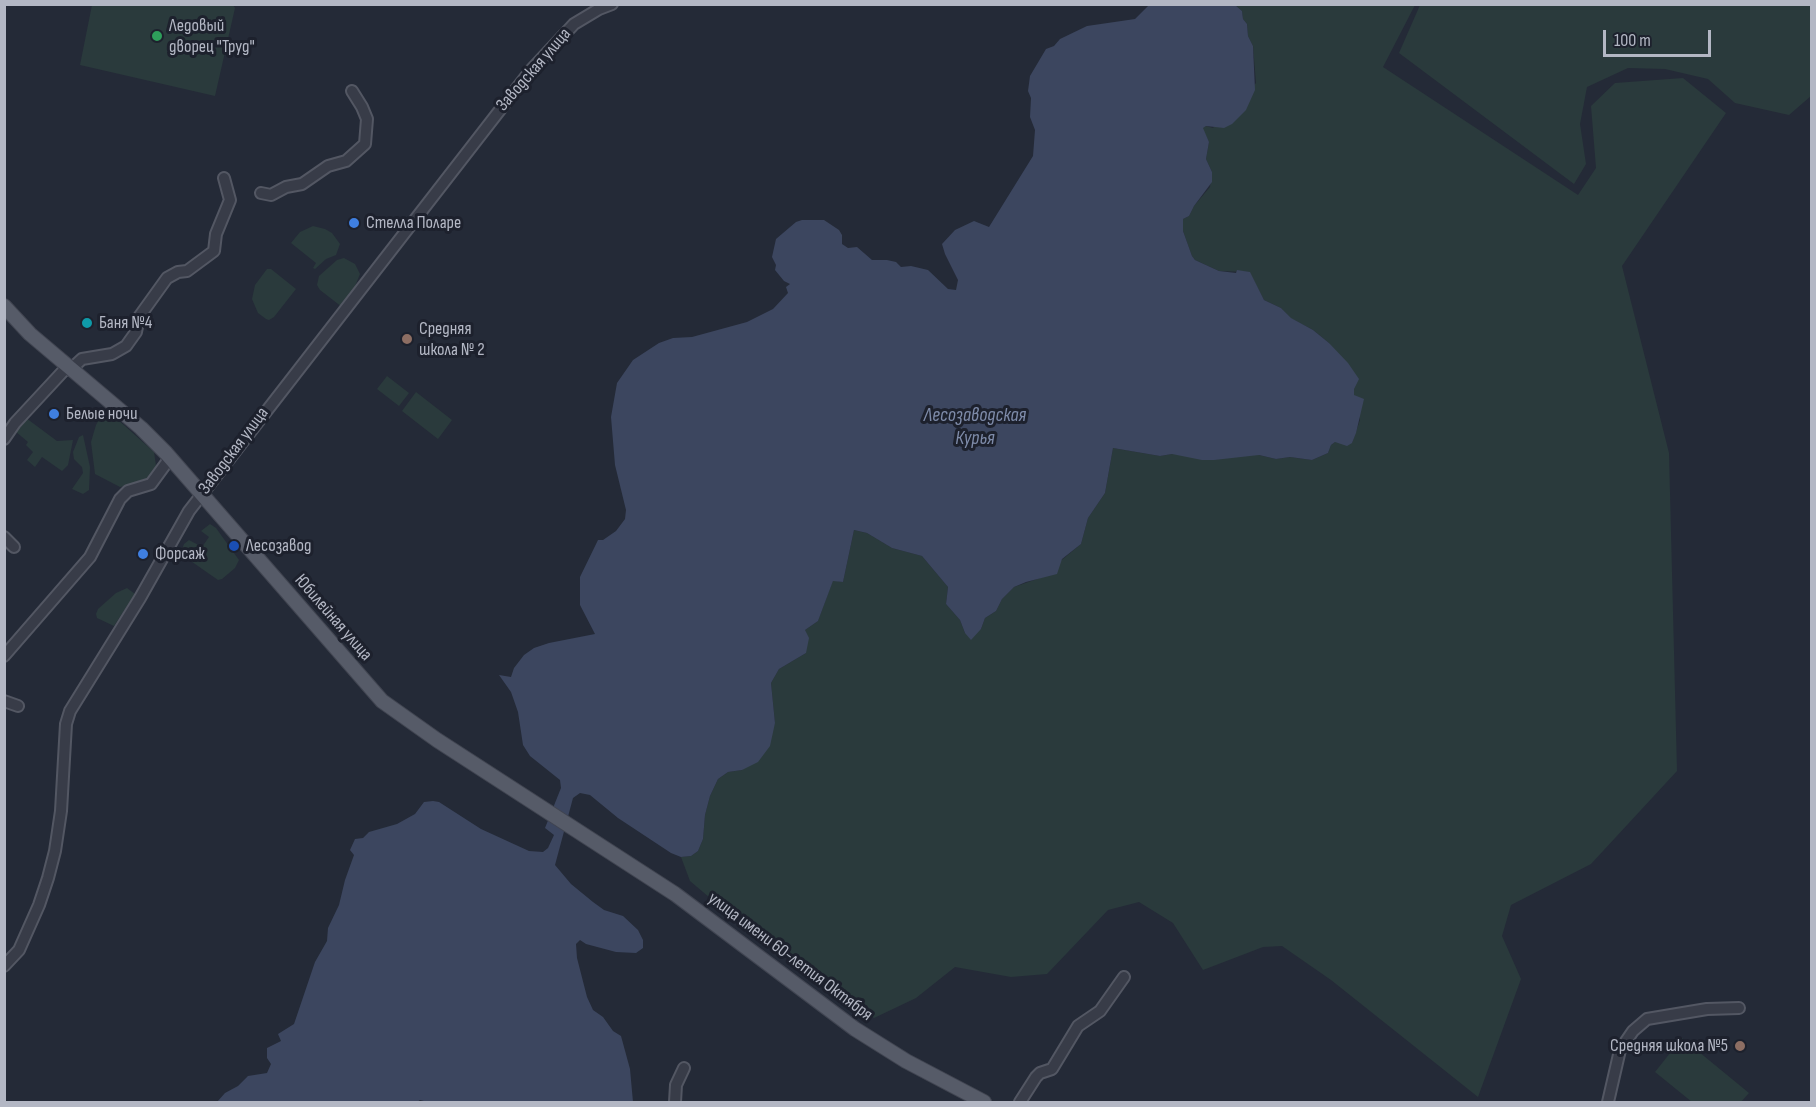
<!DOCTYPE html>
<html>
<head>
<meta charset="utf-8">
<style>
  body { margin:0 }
  #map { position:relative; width:1816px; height:1107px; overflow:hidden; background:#242a37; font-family:"Sofia Sans Condensed",sans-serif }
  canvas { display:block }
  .frame { position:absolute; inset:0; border:6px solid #b3b7c4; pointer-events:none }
  .scale { position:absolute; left:1603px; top:30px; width:108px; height:27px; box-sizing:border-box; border:3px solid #b3b7c4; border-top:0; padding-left:8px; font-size:18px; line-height:21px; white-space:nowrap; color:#b3b7c4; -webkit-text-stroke:4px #1d212d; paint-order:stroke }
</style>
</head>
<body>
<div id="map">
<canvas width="1816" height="1107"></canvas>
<div class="frame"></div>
<div class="scale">100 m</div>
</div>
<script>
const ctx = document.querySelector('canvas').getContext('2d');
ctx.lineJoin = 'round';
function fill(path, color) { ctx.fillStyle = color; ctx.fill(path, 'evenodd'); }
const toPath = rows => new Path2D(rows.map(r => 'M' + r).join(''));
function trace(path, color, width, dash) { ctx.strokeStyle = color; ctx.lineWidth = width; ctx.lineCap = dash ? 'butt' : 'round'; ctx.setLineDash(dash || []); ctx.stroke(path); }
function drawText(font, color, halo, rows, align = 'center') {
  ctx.font = font + ' "Sofia Sans Condensed",sans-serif'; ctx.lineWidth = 6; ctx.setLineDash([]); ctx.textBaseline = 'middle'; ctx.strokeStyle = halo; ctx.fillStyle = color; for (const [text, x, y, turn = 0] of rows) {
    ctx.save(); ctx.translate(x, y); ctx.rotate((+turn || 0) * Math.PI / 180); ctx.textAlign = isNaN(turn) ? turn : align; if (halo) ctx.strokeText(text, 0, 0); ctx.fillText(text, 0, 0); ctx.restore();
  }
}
const green = toPath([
  [233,5,235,8,215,96,80,65,92,5],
  [1235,5,1415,5,1383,67,1578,195,1596,168,1591,106,1615,83,1683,78,1726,113,1622,266,1669,453,1677,771,1591,864,1511,905,1502,936,1521,979,1478,1097,1331,980,1282,946,1263,947,1203,970,1173,923,1139,902,1108,910,1047,974,1011,977,955,967,916,998,874,1018,836,987,797,964,729,914,690,881,681,857,691,856,698,851,703,839,705,815,710,796,718,779,728,772,742,770,775,723,771,683,779,669,806,653,805,630,818,621,833,580,843,582,854,530,867,533,892,548,922,556,948,587,946,604,960,620,965,633,981,629,985,618,996,611,1002,599,1014,587,1040,578,1081,544,1088,518,1105,493,1113,448,1160,456,1172,454,1259,455,1276,459,1290,457,1312,460,1328,453,1331,445,1335,442,1352,443,1360,420,1354,395,1354,389,1329,343,1313,330,1290,318,1281,308,1264,300,1249,272,1219,271,1195,260,1192,256,1183,231,1183,219,1189,216,1194,206,1210,187,1212,172,1206,159,1209,142,1202,128,1206,126,1213,128,1256,83,1253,46,1248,36,1247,24,1243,19,1242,11],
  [1420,5,1811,5,1811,96,1789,115,1735,103,1708,79,1665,69,1628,68,1587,87,1580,124,1586,164,1574,184,1399,53],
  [313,226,325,229,332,233,340,244,336,255,326,259,315,269,313,268,316,263,291,243,300,232],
  [344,258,355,264,360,274,351,296,342,307,320,290,317,285,319,276,337,260],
  [267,269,271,269,296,289,274,317,269,320,266,319,258,313,252,299,255,285],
  [387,376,409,393,399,406,377,389],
  [416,392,452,420,438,439,402,411],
  [107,413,116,418,154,452,156,466,147,482,120,487,95,474,91,442,96,425,101,416],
  [26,418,57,441,73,440,68,465,62,471,42,457,35,467,27,460,33,452,26,445,28,442,15,431],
  [83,435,90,467,89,490,83,494,72,489,83,473,82,467,74,459,73,452,79,437],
  [210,524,216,528,239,560,235,568,222,579,218,580,185,557,182,549,184,544,189,540,202,547,209,537,201,531],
  [127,588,135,594,114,626,97,618,96,614,98,609,116,593],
  [1682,1038,1749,1093,1741,1102,1692,1102,1655,1072]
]);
const water = toPath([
  [1149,5,1235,5,1242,11,1243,19,1247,24,1248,36,1253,46,1255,90,1246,110,1232,124,1224,128,1206,126,1203,128,1209,142,1206,159,1212,172,1212,182,1194,206,1189,216,1183,219,1183,231,1192,256,1195,260,1219,271,1236,273,1237,270,1250,272,1264,300,1281,308,1291,318,1313,330,1329,343,1348,363,1359,379,1354,389,1354,395,1364,399,1356,433,1352,443,1347,446,1335,442,1331,445,1328,453,1312,460,1290,457,1276,459,1259,455,1214,460,1202,460,1172,454,1160,456,1113,448,1105,493,1088,518,1081,544,1062,559,1057,574,1026,582,1014,587,1002,599,996,611,985,618,981,629,971,640,965,633,960,620,946,604,948,587,922,556,892,548,867,533,854,530,843,582,833,581,818,621,805,630,809,638,806,653,779,669,771,683,775,723,770,746,758,762,742,770,728,772,718,779,710,796,705,815,703,839,698,851,691,856,681,857,671,853,618,818,590,795,580,793,573,798,555,865,571,884,593,902,604,910,623,916,638,930,643,940,643,948,636,953,616,952,586,944,580,940,576,944,577,958,587,997,593,1010,603,1017,613,1031,621,1036,630,1069,633,1102,428,1102,420,1100,417,1102,217,1102,225,1093,238,1086,248,1076,267,1073,271,1064,267,1058,267,1048,281,1041,278,1034,294,1024,315,962,327,941,328,928,339,905,345,880,354,855,350,850,355,839,363,838,369,832,397,824,415,814,424,802,433,801,439,802,481,829,529,851,543,852,548,848,554,835,545,828,561,788,560,780,530,756,523,745,518,712,511,692,499,675,511,677,514,668,524,655,534,648,549,643,595,634,580,605,580,577,598,540,603,540,616,531,625,519,626,510,615,465,611,417,617,383,633,360,659,343,673,338,692,337,747,322,773,309,788,293,786,287,790,284,784,281,775,270,776,265,772,257,776,239,796,222,802,220,824,220,839,230,842,235,842,244,848,248,857,247,872,260,887,260,896,262,901,267,911,266,928,270,948,289,956,290,958,280,945,254,942,244,955,230,974,221,989,227,1033,156,1035,130,1030,117,1031,98,1028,91,1030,76,1046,49,1054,46,1060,39,1087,26,1135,19]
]);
const minor = toPath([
  [261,193,271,195,286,187,302,184,328,166,346,161,365,144,367,119,362,107,352,91],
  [70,370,82,359,112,354,126,346,136,332,139,317,167,278,178,272,187,271,214,251,216,234,230,200,224,178],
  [4,439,15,423,67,367],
  [4,537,14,547],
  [4,656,90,557,120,499,128,491,151,484,170,458],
  [4,701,18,706],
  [4,966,19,950,39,905,48,878,55,851,61,811,66,724,70,711,140,598,189,511,531,70,574,24,599,9,612,4],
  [675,1102,676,1085,684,1068],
  [1020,1102,1036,1077,1040,1073,1052,1069,1078,1026,1100,1011,1124,977],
  [1608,1102,1620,1050,1633,1031,1647,1019,1707,1009,1739,1008]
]);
const major = toPath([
  [4,306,30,334,141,428,166,453,382,701,437,740,675,894,855,1029,906,1061,984,1102]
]);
const markers = [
  [157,36,6,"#2e9e5b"],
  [354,223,6,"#3f7fe0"],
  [87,323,6,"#0f9aa8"],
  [407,339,6,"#8d6e63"],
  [54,414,6,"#3f7fe0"],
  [234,546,6,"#1a4fb4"],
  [143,554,6,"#3f7fe0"],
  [1740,1046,6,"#8d6e63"]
];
const poiNames = [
  ["Ледовый",169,26],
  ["дворец \"Труд\"",169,47],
  ["Стелла Поларе",366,223],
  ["Баня №4",99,323],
  ["Средняя",419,329],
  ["школа № 2",419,350],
  ["Белые ночи",66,414],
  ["Лесозавод",246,546],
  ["Форсаж",155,554],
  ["Средняя школа №5",1728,1046,"right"]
];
const streetNames = [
  ["Заводская улица",534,70,-49],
  ["Заводская улица",234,451,-53],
  ["Юбилейная улица",333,618,49],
  ["улица имени 60-летия Октября",790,957,37]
];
const waterNames = [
  ["Лесозаводская",975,416],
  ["Курья",975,439]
];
fill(green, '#2a3a3c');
fill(water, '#3c465f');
trace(minor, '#535763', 14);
trace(major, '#414551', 16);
trace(minor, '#383c48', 10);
trace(major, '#565b68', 14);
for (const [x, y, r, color] of markers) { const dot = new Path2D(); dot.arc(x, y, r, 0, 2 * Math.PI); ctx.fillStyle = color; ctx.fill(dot); trace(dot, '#1d212d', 2); }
drawText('18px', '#b3b7c4', '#1d212d', poiNames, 'left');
drawText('18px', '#b3b7c4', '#1d212d', streetNames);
drawText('italic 20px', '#7e8ba9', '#1d212d', waterNames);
</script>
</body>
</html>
